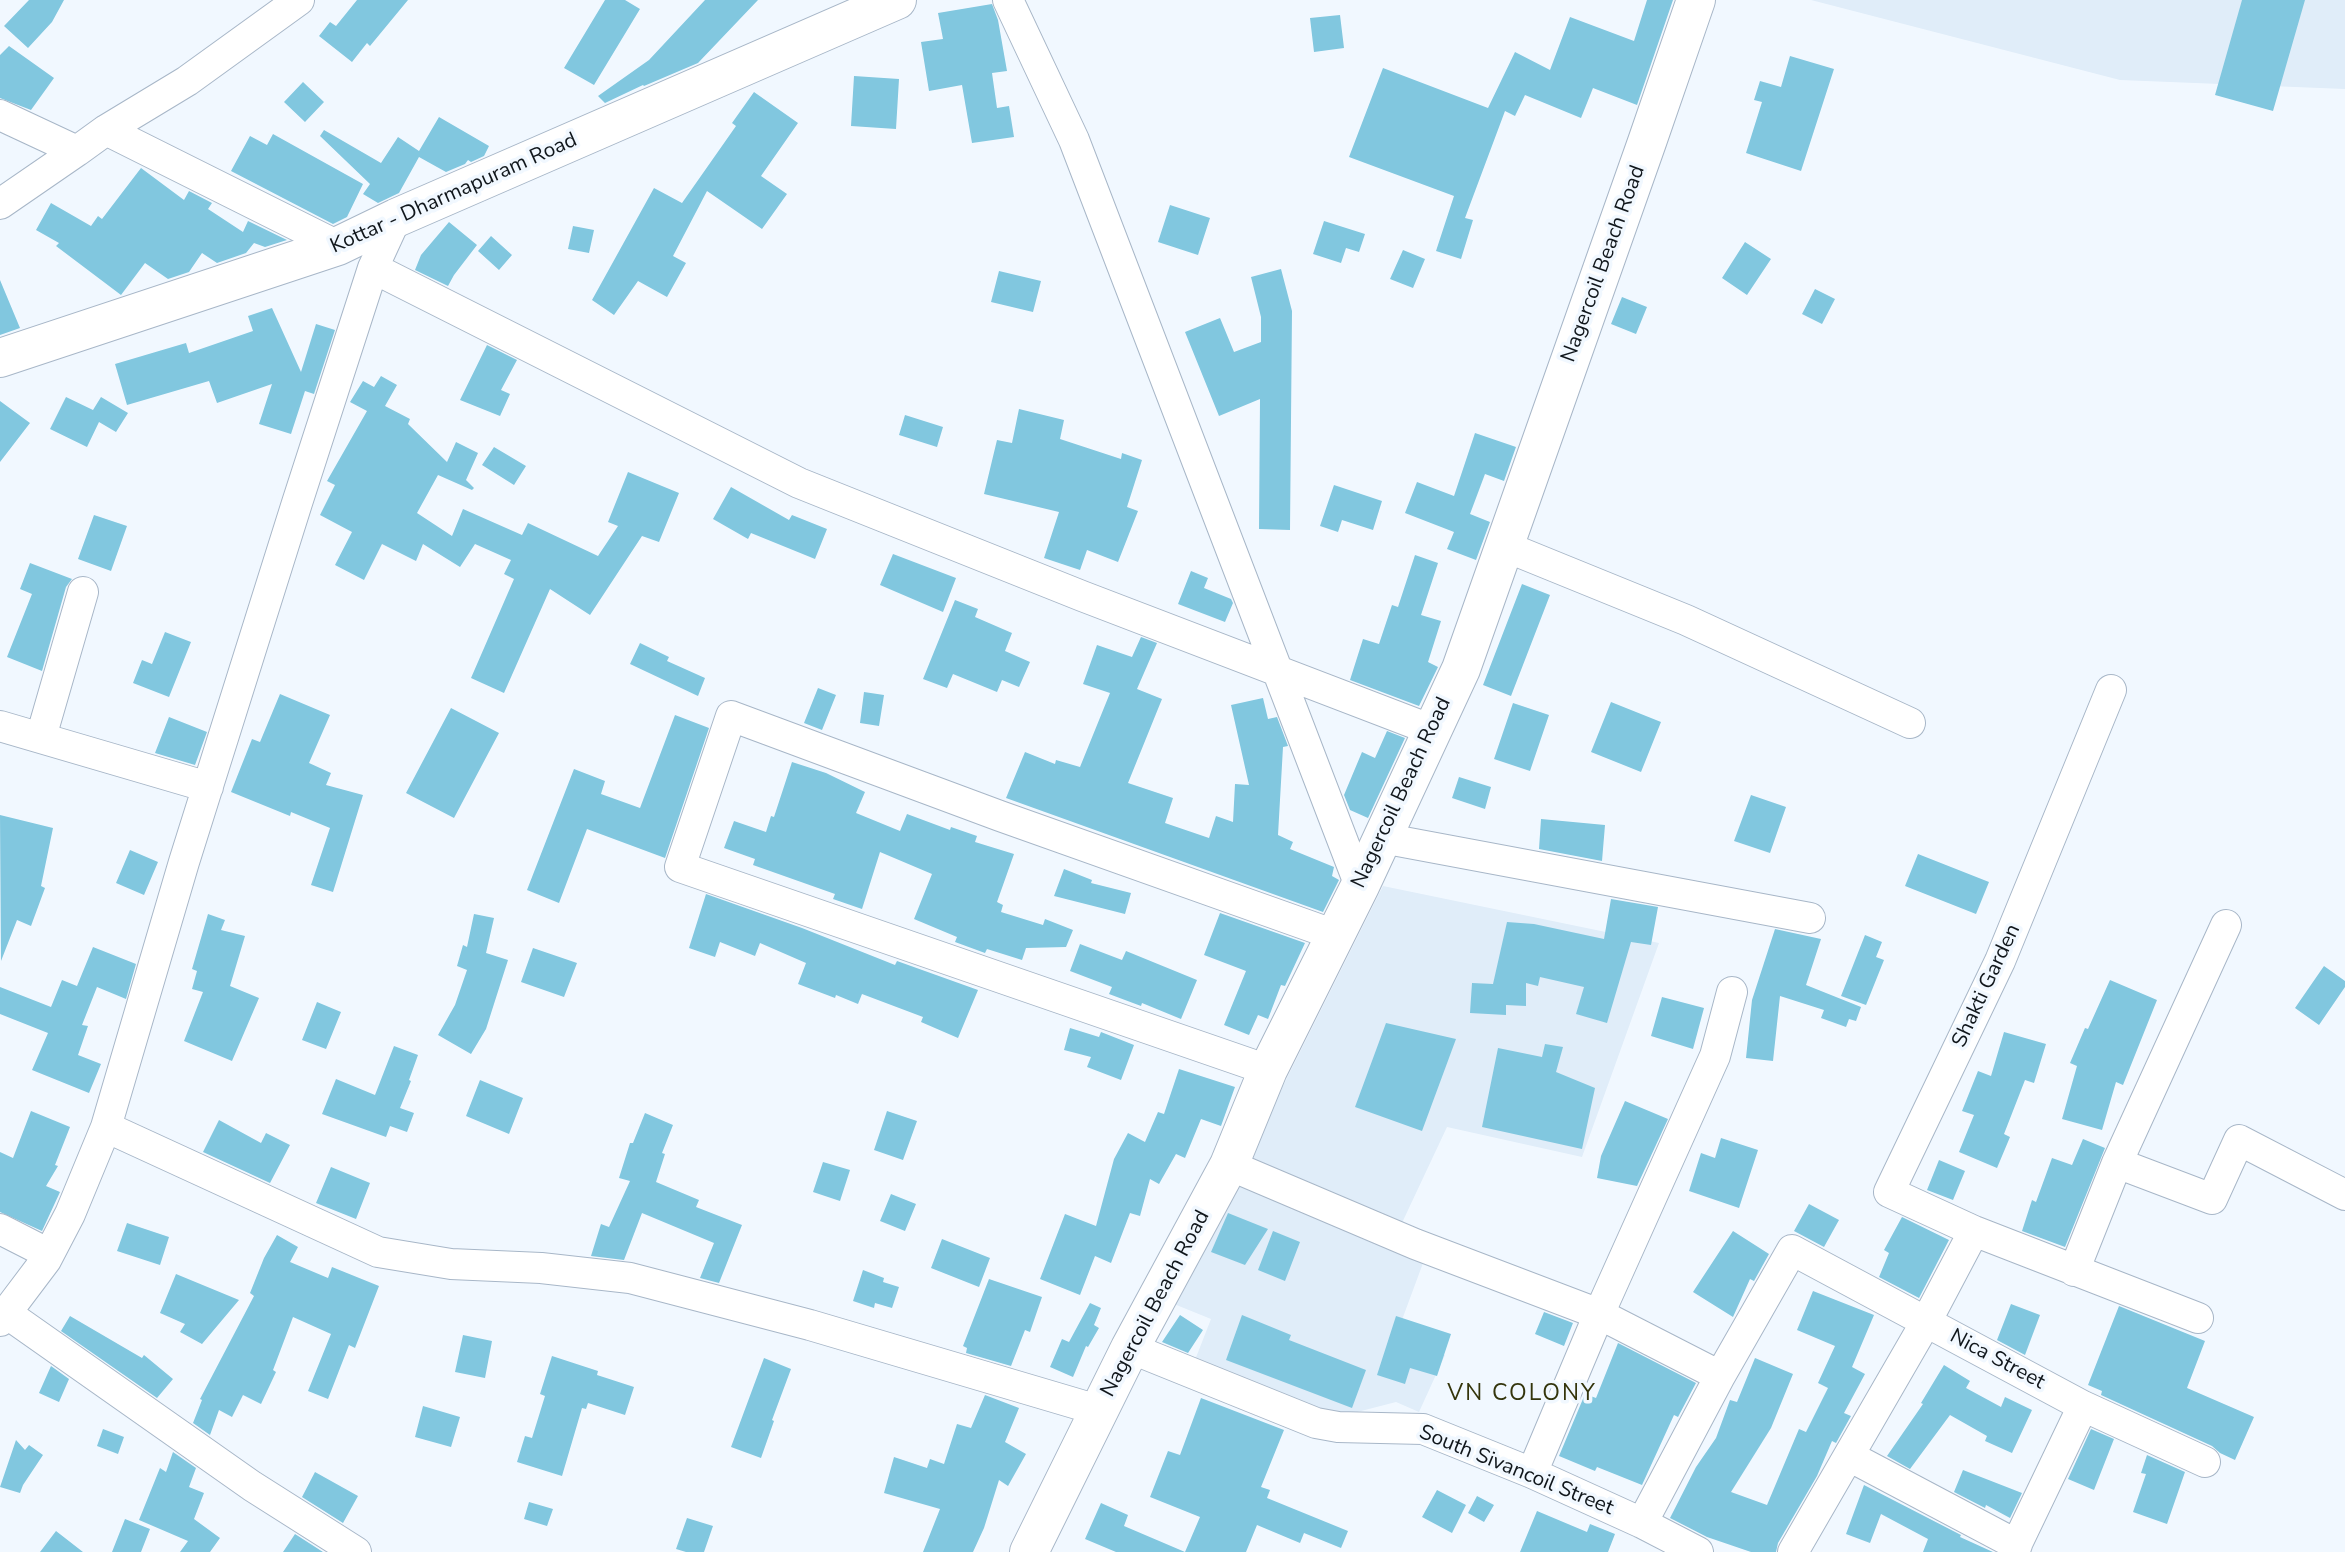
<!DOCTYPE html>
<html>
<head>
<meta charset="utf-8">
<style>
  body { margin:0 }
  canvas { display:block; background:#f1f8ff }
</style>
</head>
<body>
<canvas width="2345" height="1552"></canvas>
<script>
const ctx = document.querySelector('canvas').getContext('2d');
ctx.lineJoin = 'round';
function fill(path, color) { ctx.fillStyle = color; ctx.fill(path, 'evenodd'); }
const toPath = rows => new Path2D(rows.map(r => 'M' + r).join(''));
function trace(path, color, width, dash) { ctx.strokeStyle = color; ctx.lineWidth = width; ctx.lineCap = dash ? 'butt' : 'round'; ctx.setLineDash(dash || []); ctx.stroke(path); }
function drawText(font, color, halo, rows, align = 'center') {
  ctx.font = font + ' "Nunito Sans",sans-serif'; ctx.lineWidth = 7; ctx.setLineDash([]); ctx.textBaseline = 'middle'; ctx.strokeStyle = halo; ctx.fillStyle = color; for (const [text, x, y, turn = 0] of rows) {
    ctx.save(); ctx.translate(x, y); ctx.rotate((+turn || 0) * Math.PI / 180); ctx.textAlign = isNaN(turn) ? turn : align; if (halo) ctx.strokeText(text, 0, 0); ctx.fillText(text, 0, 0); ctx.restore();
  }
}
const built = toPath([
  [1811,0,2345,0,2345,89,2120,80],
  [1383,886,1659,943,1582,1157,1447,1127,1393,1242,1426,1255,1396,1336,1445,1355,1419,1412,1396,1402,1334,1418,1195,1360,1211,1319,1174,1304]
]);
const building = toPath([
  [29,0,64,0,52,22,28,48,4,26],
  [357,0,408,0,370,46,367,43,352,62,319,36,330,22,336,26],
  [605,0,625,0,640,9,594,85,564,68],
  [705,0,758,0,698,63,644,86,643,85,605,103,598,96,649,60],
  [1647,0,1673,0,1637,105,1593,88,1581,118,1525,95,1515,116,1505,111,1465,218,1473,220,1461,259,1436,251,1454,196,1349,157,1383,68,1488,108,1515,52,1550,70,1570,17,1634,41],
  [2242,0,2305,0,2273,111,2215,95],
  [992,4,998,20,1007,71,992,73,997,108,1009,106,1014,137,972,143,962,85,929,91,921,42,943,39,938,13],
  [1340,15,1344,48,1314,52,1310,18],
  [9,46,54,78,31,110,0,98,0,55],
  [1790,56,1834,69,1801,171,1746,153,1762,102,1754,100,1760,81,1781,87],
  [854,76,899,79,896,129,851,126],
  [303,82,324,102,305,122,284,102],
  [754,92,798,123,761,176,787,194,762,229,707,191,673,256,686,263,667,297,638,281,614,315,592,300,654,188,682,203,736,126,732,123],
  [439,117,489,146,484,156,471,162,468,160,465,164,446,172,419,157,399,193,378,203,363,194,370,184,320,136,324,130,381,163,398,137,419,151],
  [273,134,363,184,347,217,333,224,231,171,250,136,267,145],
  [141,168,184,200,189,191,212,203,208,209,243,232,248,221,287,240,265,247,254,243,246,253,217,263,202,253,189,272,168,279,145,263,121,295,56,246,59,243,36,230,51,203,91,226,98,216,102,219],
  [1170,205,1210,218,1198,255,1158,242],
  [1324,221,1365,234,1359,252,1346,248,1341,263,1313,254],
  [449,222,477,245,454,275,448,286,415,270,421,255],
  [573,226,594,230,589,253,568,249],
  [491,236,512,255,499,270,478,251],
  [1745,242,1771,259,1747,295,1722,278],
  [1403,250,1425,259,1413,288,1390,279],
  [1281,269,1292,311,1290,530,1259,529,1260,399,1219,416,1185,332,1220,318,1234,352,1261,342,1261,317,1251,277],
  [999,271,1041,281,1033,312,991,302],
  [0,280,20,328,0,335],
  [1815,289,1835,299,1822,324,1802,314],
  [1622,297,1647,307,1636,334,1611,324],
  [272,308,301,372,316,324,335,330,314,394,305,391,291,434,259,424,272,384,217,403,209,381,127,405,115,364,186,343,189,353,253,331,248,316],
  [487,345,517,360,501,390,510,394,500,416,460,400],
  [381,376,397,385,385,406,410,419,408,424,447,462,456,442,478,453,466,480,474,488,472,490,438,475,417,513,452,536,463,509,522,535,528,523,598,556,618,526,608,522,628,472,679,493,659,542,642,536,590,615,550,589,504,693,471,678,514,579,504,574,511,560,475,544,460,567,423,544,416,561,382,544,364,580,335,565,352,532,320,515,335,485,327,481,367,411,350,402,363,381,374,387],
  [66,397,93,410,101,397,128,413,116,432,99,422,87,447,50,429],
  [0,401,30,423,0,462],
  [1019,409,1064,420,1060,439,1121,459,1122,453,1142,460,1127,507,1138,511,1118,562,1087,550,1080,570,1044,558,1059,512,984,494,997,440,1012,443],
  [905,415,943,427,937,447,899,435],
  [1475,433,1516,447,1504,481,1485,474,1470,514,1490,522,1476,560,1447,549,1454,532,1405,513,1417,482,1454,496],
  [494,447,526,466,514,485,482,465],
  [1334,485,1382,501,1373,530,1342,520,1338,532,1320,526],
  [731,487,789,520,792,515,827,529,815,559,751,533,748,539,713,519],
  [94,515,127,526,111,571,78,559],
  [893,554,956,578,943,612,880,585],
  [1415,555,1438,563,1421,615,1441,621,1428,662,1438,667,1419,706,1350,680,1363,639,1379,644,1392,605,1398,607],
  [30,563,72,579,66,587,42,671,7,657,32,594,20,589],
  [1191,571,1208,578,1204,588,1231,599,1233,603,1225,622,1178,604],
  [1522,584,1550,595,1511,696,1483,685],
  [955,600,978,609,975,617,1012,633,1005,651,1030,662,1019,687,1002,680,997,692,953,674,947,688,923,679],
  [165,632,191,642,169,697,133,683,142,660,152,664],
  [1141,637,1157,643,1137,689,1162,699,1128,783,1173,798,1165,823,1209,838,1216,816,1233,822,1235,784,1249,785,1231,705,1263,698,1268,719,1277,717,1288,746,1283,747,1278,835,1293,842,1290,849,1334,867,1332,876,1339,880,1323,912,1006,798,1025,752,1055,764,1056,760,1080,767,1110,693,1083,684,1097,645,1132,657],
  [640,643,669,657,667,661,705,678,698,696,630,664],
  [818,688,836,695,822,730,804,723],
  [864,692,884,695,879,726,860,723],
  [280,694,330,715,309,763,331,773,326,785,363,795,333,892,311,885,330,828,291,812,290,816,231,792,252,739,260,742],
  [1611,702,1661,722,1641,772,1591,752],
  [1513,703,1549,715,1530,771,1494,759],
  [451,708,499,733,454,818,406,793],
  [675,715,709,728,665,858,587,829,559,903,527,890,574,769,605,781,601,794,640,808],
  [169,717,207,732,195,765,155,753],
  [1387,731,1405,738,1368,818,1350,810,1344,795,1362,752,1375,758],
  [792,762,826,773,865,792,856,813,900,831,907,814,950,830,951,827,977,836,975,842,1014,854,997,902,1003,905,1001,912,1043,925,1045,919,1073,930,1066,947,1026,948,1022,960,987,949,985,953,955,942,957,937,914,919,932,874,880,852,862,909,833,899,835,894,753,865,755,859,724,848,734,821,766,832,771,816,774,817],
  [1459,777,1491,787,1485,809,1452,798],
  [1751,795,1786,807,1770,853,1734,841],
  [0,815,53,828,41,886,45,888,31,926,17,920,1,961],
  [1541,819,1605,825,1602,861,1539,849],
  [130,850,158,862,144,895,116,883],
  [1918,854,1989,882,1976,914,1905,886],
  [1064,869,1092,880,1091,883,1131,893,1125,914,1054,896],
  [706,894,802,928,895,965,897,961,978,990,958,1038,921,1022,923,1017,862,994,858,1004,836,995,835,998,798,984,806,963,760,943,755,956,720,942,715,957,689,948],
  [1611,899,1658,907,1651,945,1631,942,1607,1023,1576,1014,1584,987,1540,977,1538,986,1526,983,1526,1006,1506,1005,1506,1015,1470,1013,1472,983,1493,984,1507,922,1534,924,1604,939],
  [1220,913,1305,943,1285,986,1281,985,1268,1019,1258,1015,1249,1035,1224,1025,1246,971,1204,955],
  [208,914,225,920,221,930,245,936,230,986,259,998,232,1061,184,1041,203,992,192,989,197,971,192,969],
  [474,914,494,918,486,953,508,960,486,1029,471,1054,438,1035,455,1005,467,970,457,966,463,945,467,947],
  [1775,929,1821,939,1806,985,1861,1007,1856,1021,1849,1019,1846,1027,1821,1018,1824,1010,1780,996,1773,1061,1746,1058,1752,1000],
  [1865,935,1882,942,1876,957,1884,960,1866,1005,1841,996],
  [1080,944,1122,960,1126,951,1197,980,1181,1019,1142,1003,1141,1006,1109,994,1112,987,1070,971],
  [93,947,136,964,126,999,97,987,82,1025,88,1026,78,1055,101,1064,89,1093,32,1070,48,1033,0,1014,0,987,51,1007,62,980,77,986],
  [533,948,577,963,564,997,521,982],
  [2324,966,2345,981,2345,987,2319,1025,2295,1008],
  [2110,980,2157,1000,2123,1085,2116,1082,2102,1130,2062,1119,2077,1066,2070,1063,2085,1028,2088,1029],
  [1662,997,1704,1008,1693,1049,1651,1036],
  [317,1002,341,1012,326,1049,302,1040],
  [1386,1023,1456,1039,1422,1131,1355,1107],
  [1070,1028,1099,1037,1101,1032,1134,1045,1121,1080,1087,1067,1091,1057,1064,1050],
  [2004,1032,2046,1044,2034,1083,2025,1080,2004,1134,2010,1137,1997,1168,1959,1152,1974,1115,1962,1111,1978,1071,1991,1076],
  [1545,1044,1563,1047,1556,1072,1595,1088,1582,1149,1482,1127,1498,1048,1542,1057],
  [394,1046,418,1055,409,1080,411,1081,400,1108,414,1113,407,1132,390,1126,386,1137,322,1114,336,1079,375,1095],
  [1179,1069,1235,1087,1221,1126,1201,1119,1185,1158,1176,1154,1159,1184,1150,1179,1140,1216,1130,1213,1111,1263,1095,1256,1080,1295,1040,1279,1065,1214,1096,1226,1114,1159,1128,1133,1145,1142,1158,1112,1164,1114],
  [480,1080,523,1098,509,1134,466,1116],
  [1625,1101,1668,1119,1637,1186,1597,1178,1601,1156],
  [31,1111,70,1127,55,1165,58,1166,46,1186,60,1192,42,1231,0,1212,0,1152,13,1158],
  [887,1111,917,1121,903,1160,874,1150],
  [645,1113,673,1125,662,1153,665,1154,656,1182,699,1200,696,1207,742,1225,719,1283,700,1278,714,1243,642,1213,624,1260,591,1256,601,1224,609,1227,630,1181,619,1178,630,1143,633,1143],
  [219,1120,261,1143,266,1133,290,1145,270,1183,203,1152],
  [1721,1138,1758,1150,1739,1208,1689,1191,1701,1153,1715,1158],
  [2083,1139,2105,1148,2065,1247,2022,1231,2032,1200,2036,1202,2052,1158,2072,1165],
  [1939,1160,1965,1171,1953,1200,1927,1190],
  [823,1162,850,1170,840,1201,813,1192],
  [331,1167,370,1183,356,1219,316,1203],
  [891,1194,916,1204,905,1231,880,1221],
  [1809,1204,1839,1220,1824,1247,1794,1231],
  [1228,1213,1268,1229,1245,1265,1211,1252],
  [1902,1217,1949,1240,1919,1298,1879,1277,1889,1253,1884,1250],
  [127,1223,169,1237,160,1265,117,1251],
  [1273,1231,1300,1242,1285,1281,1258,1270],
  [1733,1231,1769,1254,1754,1281,1750,1279,1733,1317,1693,1292],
  [277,1235,298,1247,290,1262,328,1278,332,1267,379,1286,355,1348,349,1345,328,1399,308,1391,331,1334,293,1317,273,1370,276,1372,261,1404,243,1395,232,1417,219,1410,210,1435,193,1423,202,1400,200,1399,254,1296,250,1293,264,1258],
  [942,1239,990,1258,979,1287,931,1268],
  [863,1270,884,1278,883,1282,899,1287,892,1308,875,1303,874,1308,853,1301],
  [176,1274,239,1300,202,1344,180,1332,185,1324,160,1313],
  [989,1279,1042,1297,1030,1332,1025,1330,1011,1366,966,1353,967,1348,963,1346],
  [1813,1291,1874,1315,1852,1367,1865,1374,1844,1413,1851,1416,1836,1443,1832,1441,1817,1476,1778,1543,1776,1552,1751,1552,1707,1537,1670,1518,1696,1467,1716,1438,1730,1400,1737,1402,1755,1358,1793,1374,1771,1428,1731,1492,1767,1505,1799,1429,1806,1432,1828,1388,1818,1383,1835,1346,1797,1330],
  [1090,1303,1101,1308,1094,1325,1099,1328,1088,1347,1086,1346,1073,1377,1050,1367,1062,1339,1069,1342],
  [2011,1304,2040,1315,2025,1355,1997,1340],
  [2119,1306,2205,1341,2187,1388,2254,1417,2235,1460,2220,1453,2212,1446,2101,1395,2102,1391,2088,1385],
  [1544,1312,1573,1323,1564,1346,1535,1334],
  [1180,1315,1203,1330,1188,1353,1162,1342],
  [1242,1315,1291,1335,1289,1340,1366,1370,1352,1408,1226,1360],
  [70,1316,142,1358,144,1355,173,1379,157,1398,61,1331],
  [1396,1316,1451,1334,1437,1376,1410,1368,1405,1384,1377,1375],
  [463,1335,492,1341,485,1378,455,1372],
  [1618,1343,1696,1383,1678,1417,1674,1415,1642,1485,1597,1467,1595,1471,1559,1456,1585,1394,1596,1398],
  [552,1356,598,1371,597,1375,634,1387,625,1415,588,1403,586,1409,582,1408,562,1476,517,1462,525,1436,532,1438,545,1396,540,1394],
  [764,1358,791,1369,772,1420,774,1421,761,1458,731,1447],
  [1944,1365,1970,1381,1966,1388,2001,1407,2005,1397,2032,1410,2012,1453,1985,1441,1987,1436,1950,1415,1910,1469,1887,1456,1923,1404,1921,1403],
  [51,1366,69,1379,59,1402,39,1393],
  [985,1395,1019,1408,1005,1442,1026,1454,1008,1486,999,1480,984,1528,973,1552,923,1552,940,1509,884,1493,894,1457,927,1468,930,1459,944,1464,957,1424,971,1428],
  [1201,1398,1284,1430,1261,1487,1270,1490,1267,1498,1348,1531,1341,1548,1304,1533,1300,1543,1257,1525,1246,1552,1116,1552,1085,1539,1101,1503,1128,1515,1124,1526,1185,1552,1200,1517,1150,1497,1168,1451,1180,1455],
  [423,1406,460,1417,451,1447,415,1437],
  [103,1429,124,1437,118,1454,97,1446],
  [2091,1429,2114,1439,2094,1490,2068,1479],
  [16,1440,25,1450,29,1445,43,1455,23,1485,20,1493,0,1487],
  [173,1452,196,1468,189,1487,204,1493,194,1519,220,1538,210,1552,180,1552,188,1541,139,1520,160,1468,166,1472],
  [2147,1455,2185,1472,2167,1524,2133,1512,2146,1474,2141,1473],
  [1963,1470,2022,1493,2010,1518,1986,1505,1985,1508,1954,1492],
  [315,1472,358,1496,343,1523,302,1497],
  [1864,1485,1961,1535,1960,1537,1993,1552,1923,1552,1928,1539,1881,1514,1870,1543,1846,1534],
  [1437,1490,1466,1505,1452,1533,1422,1517],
  [1477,1496,1494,1505,1484,1522,1468,1513],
  [529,1502,553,1509,547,1526,524,1519],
  [1537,1511,1587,1532,1590,1524,1615,1534,1608,1552,1520,1552],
  [687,1518,713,1526,704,1552,686,1552,676,1549],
  [125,1519,150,1529,141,1552,112,1552],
  [56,1531,83,1552,40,1552],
  [295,1534,323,1552,283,1552]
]);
const minor = toPath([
  [1008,0,1074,140,1360,886],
  [0,115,77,151,106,130,187,81,299,0],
  [106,130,338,246],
  [0,204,77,151],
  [373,268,799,483,1082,596,1432,730],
  [1504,546,1686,620,1910,723],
  [2111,690,2000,961,1889,1192,1974,1231,2198,1318],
  [0,726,208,787],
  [41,737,83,592],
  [1382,838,1810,918],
  [1268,1070,680,867,731,716,1000,816,1335,935],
  [106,1127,378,1252,451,1264,541,1268,630,1278,810,1325,1101,1411],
  [2117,1163,2212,1199,2239,1140,2345,1195],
  [1229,1165,1415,1244,1599,1314,1720,1376],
  [0,1229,49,1254],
  [2074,1271,2117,1163,2226,925],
  [6,1313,252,1486,356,1552],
  [0,1321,46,1260,70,1214,106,1127,184,862,297,503,373,268,396,218],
  [1130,1348,1316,1423,1338,1427,1423,1429,1532,1473,1642,1523,1698,1552],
  [1849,1456,2017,1545],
  [1532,1473,1599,1314,1715,1056,1732,992],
  [1642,1523,1720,1376,1792,1250,2083,1406,2205,1462],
  [1793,1552,1926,1322,1974,1231],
  [2013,1552,2083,1406]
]);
const major = toPath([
  [0,358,338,246,396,218,897,0],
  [1029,1552,1130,1348,1229,1165,1268,1070,1360,886,1461,669,1647,142,1696,0]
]);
const streetNames = [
  ["Kottar - Dharmapuram Road",454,194,-24],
  ["Nagercoil Beach Road",1604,264,-70],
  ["Nagercoil Beach Road",1402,793,-65],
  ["Shakti Garden",1987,986,-65],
  ["Nagercoil Beach Road",1156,1304,-62],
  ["Nica Street",1997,1360,28],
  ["South Sivancoil Street",1516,1471,22]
];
const neighbourhoodNames = [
  ["VN COLONY",1522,1394]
];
fill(built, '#e0edf9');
fill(building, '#81c7df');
trace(minor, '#a8b7c8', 32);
trace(major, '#a8b7c8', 40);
trace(minor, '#fff', 30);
trace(major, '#fff', 38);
drawText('21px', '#10161b', '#f1f8ff', streetNames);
ctx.letterSpacing = '2px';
drawText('23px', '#34350c', '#f1f8ff', neighbourhoodNames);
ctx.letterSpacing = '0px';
</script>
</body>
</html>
